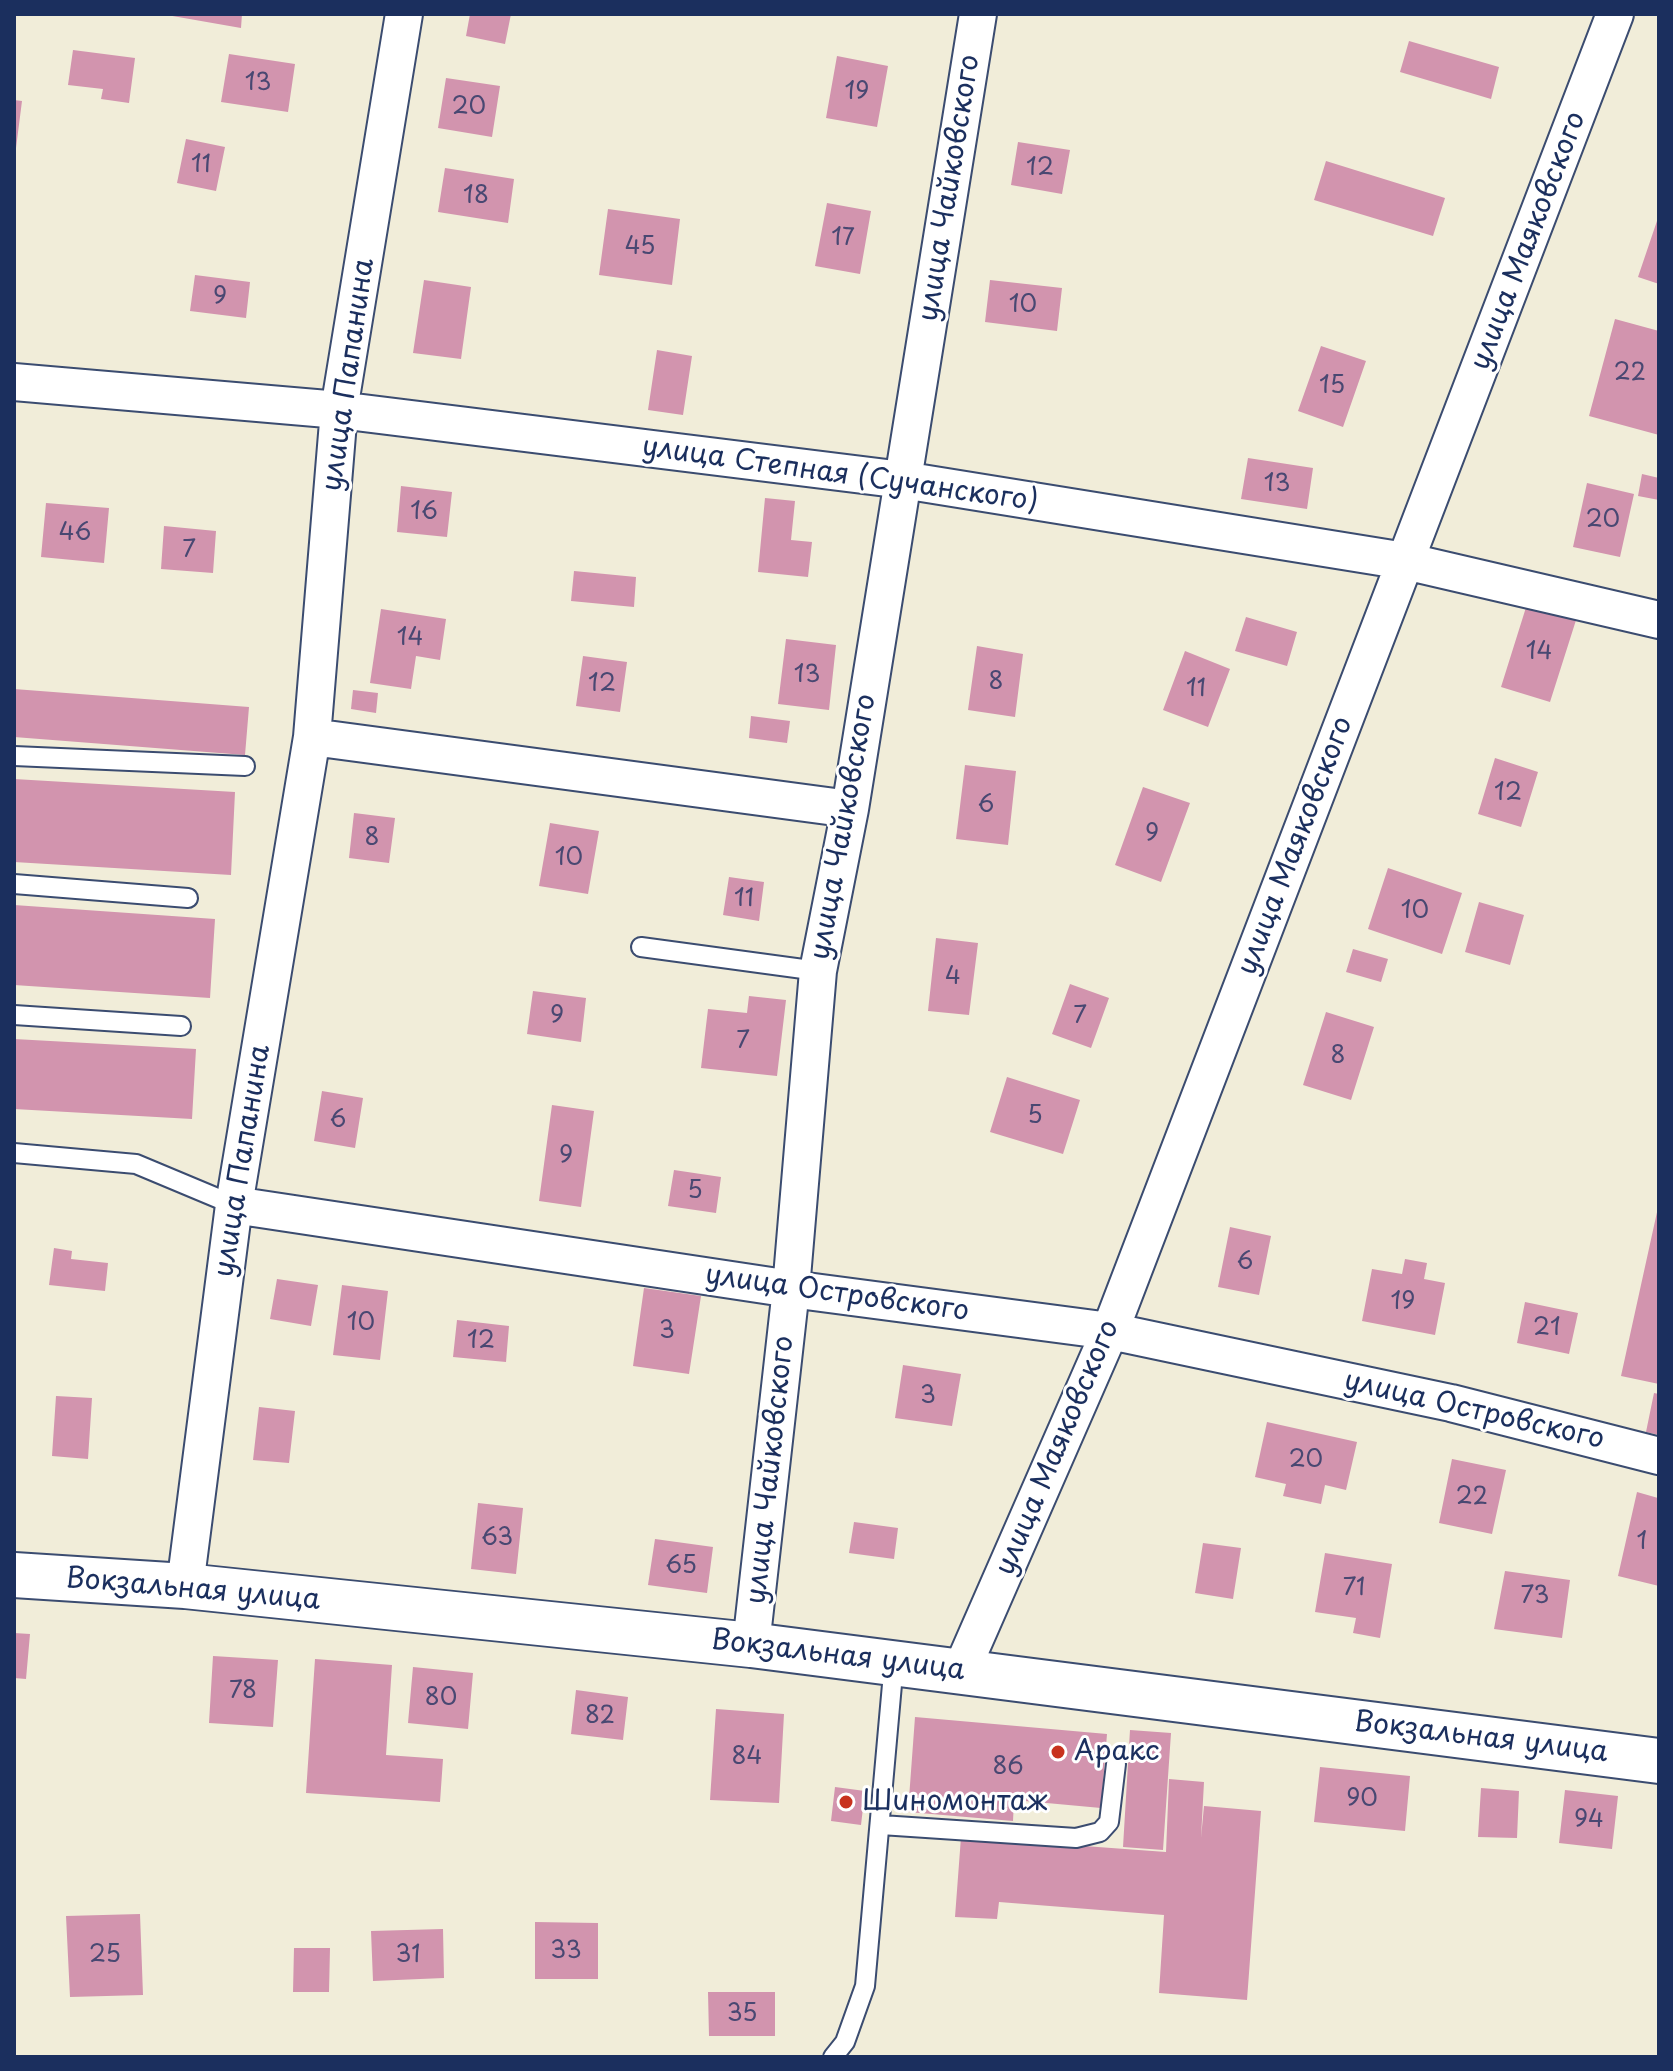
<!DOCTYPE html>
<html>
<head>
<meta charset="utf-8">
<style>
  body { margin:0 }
  #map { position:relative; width:1673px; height:2071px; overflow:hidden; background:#f1edd9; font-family:"Playpen Sans",sans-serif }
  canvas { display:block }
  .frame { position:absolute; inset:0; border:16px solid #1b2f5e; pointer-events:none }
</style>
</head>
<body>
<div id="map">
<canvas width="1673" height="2071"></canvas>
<div class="frame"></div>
</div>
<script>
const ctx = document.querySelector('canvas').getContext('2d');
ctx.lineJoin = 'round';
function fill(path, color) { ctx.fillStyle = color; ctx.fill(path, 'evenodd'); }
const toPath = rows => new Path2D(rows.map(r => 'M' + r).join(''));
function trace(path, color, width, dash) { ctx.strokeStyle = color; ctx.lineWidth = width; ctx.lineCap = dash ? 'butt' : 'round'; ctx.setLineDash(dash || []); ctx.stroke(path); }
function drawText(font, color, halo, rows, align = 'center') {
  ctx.font = font + ' "Playpen Sans",sans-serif'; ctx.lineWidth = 6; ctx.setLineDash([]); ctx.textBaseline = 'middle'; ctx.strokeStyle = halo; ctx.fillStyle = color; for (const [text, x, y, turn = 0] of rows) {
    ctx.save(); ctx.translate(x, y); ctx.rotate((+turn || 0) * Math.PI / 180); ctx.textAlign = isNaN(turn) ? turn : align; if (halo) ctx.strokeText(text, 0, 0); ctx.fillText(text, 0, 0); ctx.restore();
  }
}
const building = toPath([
  [161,14,242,14,241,28],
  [470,14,511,14,505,44,466,36],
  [1409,41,1499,67,1491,99,1400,72],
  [73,50,135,58,129,103,101,99,103,89,68,85],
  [229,54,295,64,288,112,221,102],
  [837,56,888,66,877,127,826,118],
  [446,78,500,86,492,137,438,128],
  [14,100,22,101,16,148,14,147],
  [186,139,225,147,216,191,177,183],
  [1018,142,1070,150,1062,194,1011,185],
  [1326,161,1445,198,1433,236,1314,200],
  [445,168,514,179,508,223,438,212],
  [827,203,871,211,860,274,815,266],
  [608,209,680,219,672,285,599,275],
  [1659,215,1659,284,1638,277],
  [195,275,250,282,246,318,190,311],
  [424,280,471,287,461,359,413,353],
  [990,280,1062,288,1057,331,985,322],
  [1615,319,1659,331,1659,435,1589,416],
  [1321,346,1366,361,1343,427,1298,411],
  [657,350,692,356,683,415,648,410],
  [1248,458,1313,468,1307,509,1241,499],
  [1642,474,1659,478,1659,500,1638,496],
  [1587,483,1634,494,1620,557,1573,547],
  [401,486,452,492,447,537,397,532],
  [765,498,795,501,791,540,812,542,808,577,758,572],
  [46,503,109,508,104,563,41,557],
  [164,526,216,531,213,573,161,569],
  [574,571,636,577,634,607,571,601],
  [1528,601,1577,617,1550,702,1501,687],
  [381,609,446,619,440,660,416,656,411,689,370,683],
  [1246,617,1297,632,1287,666,1235,651],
  [786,639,836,645,829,710,778,704],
  [977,646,1023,654,1015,717,968,710],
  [1185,651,1230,669,1208,727,1163,710],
  [583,656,627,662,620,712,576,706],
  [14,689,249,707,245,755,14,737],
  [353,690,378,693,376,713,351,709],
  [751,716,790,721,787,743,749,738],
  [1495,758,1538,772,1521,827,1478,814],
  [965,765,1016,771,1008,845,956,839],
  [14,779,235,792,231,875,14,862],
  [1143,787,1190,803,1161,882,1115,865],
  [354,813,395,818,389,863,349,858],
  [550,823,599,831,588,894,539,886],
  [1388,868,1462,893,1442,954,1368,929],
  [729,877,764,882,759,921,723,915],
  [1479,902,1524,915,1510,965,1465,952],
  [14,905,215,919,210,998,14,985],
  [936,938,978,943,969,1015,928,1011],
  [1353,949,1388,959,1381,982,1346,972],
  [1070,984,1109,998,1091,1048,1052,1034],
  [533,991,586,998,581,1042,527,1034],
  [749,996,786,1000,777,1076,701,1068,708,1009,747,1013],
  [1326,1012,1374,1027,1351,1100,1303,1085],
  [14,1039,196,1049,192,1119,14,1109],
  [1007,1077,1080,1100,1063,1154,990,1132],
  [322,1091,363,1098,355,1148,314,1141],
  [552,1105,594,1111,581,1207,539,1201],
  [674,1170,721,1177,716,1213,668,1206],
  [1659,1203,1659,1384,1621,1376],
  [1230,1227,1271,1236,1259,1295,1218,1287],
  [54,1248,72,1251,71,1259,108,1263,105,1291,49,1285],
  [1405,1259,1427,1263,1424,1279,1445,1283,1435,1335,1362,1321,1372,1269,1402,1274],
  [277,1279,318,1285,311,1326,270,1319],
  [342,1285,388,1291,380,1360,333,1355],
  [644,1288,701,1296,689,1374,633,1366],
  [1525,1302,1578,1313,1569,1354,1517,1343],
  [457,1320,509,1326,506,1362,453,1357],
  [903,1365,961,1374,952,1426,895,1418],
  [1654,1393,1659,1394,1659,1435,1646,1432],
  [56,1396,92,1398,88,1459,52,1456],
  [259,1407,295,1411,289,1463,253,1460],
  [1267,1422,1357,1442,1346,1490,1325,1485,1321,1504,1283,1496,1286,1484,1255,1477],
  [1452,1459,1506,1470,1492,1534,1439,1523],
  [1637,1492,1658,1498,1659,1586,1618,1576],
  [478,1503,523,1508,516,1574,471,1569],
  [854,1522,898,1528,894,1559,849,1553],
  [655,1539,713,1547,707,1593,648,1585],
  [1203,1543,1241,1548,1233,1599,1195,1593],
  [1325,1553,1392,1564,1380,1638,1353,1633,1356,1618,1315,1612],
  [1505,1571,1570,1580,1562,1638,1494,1629],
  [14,1633,30,1634,26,1679,14,1678],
  [213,1656,278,1660,273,1727,209,1723],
  [315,1659,392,1665,386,1755,443,1759,440,1802,306,1793],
  [413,1667,473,1673,468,1729,408,1723],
  [576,1690,628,1697,623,1740,571,1734],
  [716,1709,784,1714,779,1803,710,1800],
  [915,1717,1107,1734,1101,1808,1014,1800,1013,1821,908,1812],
  [1130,1730,1171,1733,1163,1850,1123,1847],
  [1320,1767,1410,1776,1405,1831,1314,1822],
  [1169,1779,1204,1782,1201,1838,1204,1806,1261,1811,1247,2000,1159,1993,1164,1915,999,1902,997,1919,955,1917,961,1837,1166,1852],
  [835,1787,865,1791,861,1825,831,1821],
  [1481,1788,1519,1791,1517,1838,1478,1837],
  [1565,1790,1618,1796,1612,1849,1559,1843],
  [140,1914,143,1995,70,1997,66,1916],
  [535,1922,598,1923,598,1979,535,1979],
  [443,1929,444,1978,373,1981,371,1931],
  [294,1948,330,1948,329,1992,293,1992],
  [708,1992,775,1992,775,2036,709,2036]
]);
const service = toPath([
  [14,756,245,766],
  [14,884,188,898],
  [641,947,818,971],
  [14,1015,181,1026],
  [14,1153,136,1164,234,1205],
  [881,1825,1076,1838,1100,1832,1109,1822,1116,1764],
  [833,2057,845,2042,865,1986,894,1662]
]);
const minor = toPath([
  [14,382,339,410,903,480,1405,561,1659,620],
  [312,737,850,809],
  [234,1205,791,1289,1110,1331,1451,1403,1659,1456],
  [185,1586,234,1205,312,737,339,410,404,14],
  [751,1645,791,1289,818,971,850,809,978,14],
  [961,1671,1110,1331,1615,14]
]);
const secondary = toPath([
  [14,1575,185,1586,751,1645,1659,1761]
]);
const markers = [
  [1058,1752,8,"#c8321e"],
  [846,1802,8,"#c8321e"]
];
const numberNames = [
  ["13",258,83],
  ["19",857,92],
  ["20",469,107],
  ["11",201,165],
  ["12",1040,168],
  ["18",476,196],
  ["17",843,238],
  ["45",640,247],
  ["9",220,297],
  ["10",1023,305],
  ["22",1630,373],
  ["15",1332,386],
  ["13",1277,484],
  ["16",424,512],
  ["20",1603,520],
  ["46",75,533],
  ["7",189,550],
  ["14",410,638],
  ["14",1539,652],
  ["13",807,675],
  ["8",996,682],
  ["12",602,684],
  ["11",1196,689],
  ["12",1508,793],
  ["6",986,805],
  ["9",1152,834],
  ["8",372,838],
  ["10",569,858],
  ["11",744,899],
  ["10",1415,911],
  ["4",953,977],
  ["9",557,1016],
  ["7",1080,1016],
  ["7",743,1041],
  ["8",1338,1056],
  ["5",1035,1116],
  ["6",338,1120],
  ["9",566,1156],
  ["5",695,1191],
  ["6",1245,1262],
  ["19",1403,1302],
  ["10",361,1323],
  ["21",1547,1328],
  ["3",667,1331],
  ["12",481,1341],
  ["3",928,1396],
  ["20",1306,1460],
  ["22",1472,1497],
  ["63",497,1538],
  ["1",1642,1542],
  ["65",681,1566],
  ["71",1354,1588],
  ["73",1535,1596],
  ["78",243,1691],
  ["80",441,1698],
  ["82",600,1716],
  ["84",747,1757],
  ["86",1008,1767],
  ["90",1362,1799],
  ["94",1589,1820],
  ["33",566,1951],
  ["25",105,1955],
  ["31",408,1955],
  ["35",742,2014]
];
const streetNames = [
  ["улица Чайковского",950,188,-81],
  ["улица Маяковского",1529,241,-69],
  ["улица Папанина",349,375,-82],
  ["улица Степная (Сучанского)",840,475,8],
  ["улица Чайковского",844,827,-80],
  ["улица Маяковского",1296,846,-69],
  ["улица Папанина",243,1161,-81],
  ["улица Островского",837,1294,8],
  ["улица Островского",1474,1411,13],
  ["улица Маяковского",1058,1448,-67],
  ["улица Чайковского",771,1470,-84],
  ["Вокзальная улица",193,1590,5],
  ["Вокзальная улица",838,1656,7],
  ["Вокзальная улица",1481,1738,7]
];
const poiNames = [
  ["Аракс",1074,1752],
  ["Шиномонтаж",862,1802]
];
fill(building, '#d294ae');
trace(service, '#3b4c70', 22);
trace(minor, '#3b4c70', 40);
trace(secondary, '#3b4c70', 48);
trace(service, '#fff', 18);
trace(minor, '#fff', 36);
trace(secondary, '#fff', 44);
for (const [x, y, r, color] of markers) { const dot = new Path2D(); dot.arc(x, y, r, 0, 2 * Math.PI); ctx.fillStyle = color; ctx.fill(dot); trace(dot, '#fff', 3); }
drawText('24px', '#494872', null, numberNames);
drawText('28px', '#1b2f5e', '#fff', streetNames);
drawText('28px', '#1b2f5e', '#fff', poiNames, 'left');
</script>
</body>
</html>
